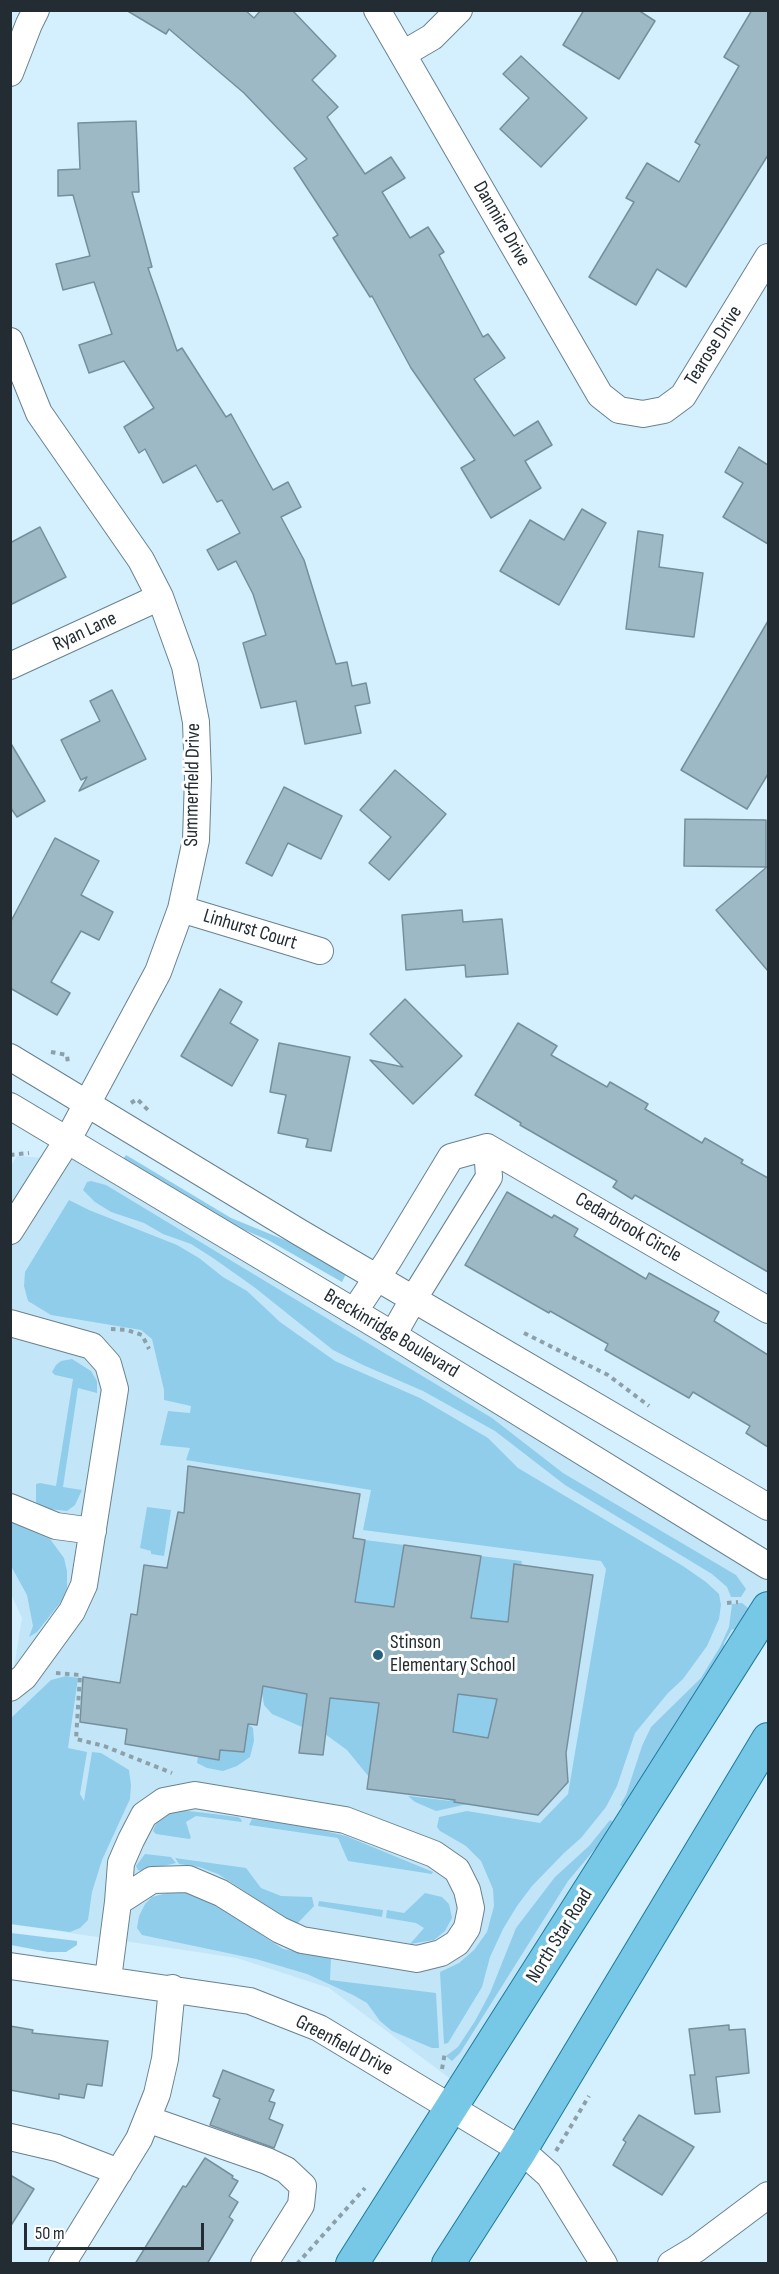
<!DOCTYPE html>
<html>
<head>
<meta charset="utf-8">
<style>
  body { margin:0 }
  #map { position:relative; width:779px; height:2274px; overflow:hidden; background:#d4effd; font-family:"Sofia Sans Condensed",sans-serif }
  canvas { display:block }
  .frame { position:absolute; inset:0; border:12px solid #222c32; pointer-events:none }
  .scale { position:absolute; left:24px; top:2223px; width:180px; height:27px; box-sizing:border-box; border:3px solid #222c32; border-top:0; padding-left:8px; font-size:18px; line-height:21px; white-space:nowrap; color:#222c32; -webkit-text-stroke:4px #fff; paint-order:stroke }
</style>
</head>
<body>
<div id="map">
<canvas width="779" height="2274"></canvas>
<div class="frame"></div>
<div class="scale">50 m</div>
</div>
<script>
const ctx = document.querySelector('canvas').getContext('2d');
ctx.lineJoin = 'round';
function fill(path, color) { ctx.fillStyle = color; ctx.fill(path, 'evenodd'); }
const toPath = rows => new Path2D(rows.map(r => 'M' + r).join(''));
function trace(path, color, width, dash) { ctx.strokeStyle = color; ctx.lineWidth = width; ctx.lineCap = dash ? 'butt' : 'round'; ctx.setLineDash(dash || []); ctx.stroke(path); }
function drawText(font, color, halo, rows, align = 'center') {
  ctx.font = font + ' "Sofia Sans Condensed",sans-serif'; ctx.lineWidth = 6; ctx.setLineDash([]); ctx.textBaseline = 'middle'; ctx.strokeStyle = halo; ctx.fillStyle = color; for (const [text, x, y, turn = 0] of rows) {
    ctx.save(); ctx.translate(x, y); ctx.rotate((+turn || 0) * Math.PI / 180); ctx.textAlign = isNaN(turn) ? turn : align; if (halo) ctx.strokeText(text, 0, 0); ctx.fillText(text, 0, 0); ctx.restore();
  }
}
const built = toPath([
  [17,1156,118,1163,768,1553,768,1616,456,2083,329,1988,237,1958,11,1924,10,1692,22,1618,10,1592,10,1167]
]);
const green = toPath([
  [126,1155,231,1218,297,1245,346,1274,342,1282,268,1240,223,1221,121,1162],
  [91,1181,106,1185,492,1418,563,1473,736,1575,746,1589,741,1597,731,1597,727,1587,712,1574,565,1485,495,1431,423,1391,363,1365,333,1350,254,1287,213,1258,191,1244,163,1234,144,1223,111,1212,95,1202,83,1190,87,1182],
  [69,1200,89,1210,177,1245,199,1258,223,1277,247,1291,280,1322,335,1361,420,1398,488,1438,518,1468,683,1566,706,1582,719,1594,721,1605,719,1619,707,1646,683,1679,668,1693,635,1733,617,1786,606,1807,581,1838,564,1853,532,1886,517,1906,503,1929,490,1957,482,1987,448,2043,444,2044,440,1972,459,1963,474,1950,487,1932,494,1906,493,1889,481,1861,466,1846,440,1831,437,1827,439,1817,467,1811,540,1823,568,1794,606,1569,601,1561,363,1530,371,1490,186,1460,190,1448,160,1445,168,1411,190,1413,191,1406,164,1400,164,1390,152,1339,141,1330,51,1315,28,1301,24,1286,25,1272],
  [72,1359,91,1371,97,1381,97,1393,78,1388,63,1487,82,1490,75,1505,67,1511,49,1509,40,1506,36,1502,36,1484,40,1483,56,1486,73,1379,55,1375,52,1372,56,1365,61,1361],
  [147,1507,171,1510,164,1556,151,1554,151,1551,140,1548],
  [11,1522,50,1539,64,1558,67,1571,67,1588,63,1599,37,1632,29,1637,33,1626,27,1595,11,1566],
  [365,1540,404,1545,394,1607,355,1602],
  [481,1556,522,1561,509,1624,471,1618],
  [742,1603,748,1608,746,1616,736,1630,732,1629,724,1643,723,1653,624,1808,620,1805,626,1795,642,1746,651,1727,701,1678,720,1647,729,1627,732,1604],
  [66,1676,78,1678,68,1748,87,1752,80,1794,84,1801,92,1752,101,1753,129,1770,131,1785,130,1799,102,1860,92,1892,88,1920,80,1928,70,1932,10,1924,11,1718,51,1680],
  [261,1686,307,1694,302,1727,272,1714,264,1705],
  [458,1694,497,1699,488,1738,463,1734,454,1802,468,1804,436,1811,415,1802,408,1796,451,1801,444,1798],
  [330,1698,379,1703,369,1777,347,1750,325,1734],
  [248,1724,253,1728,254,1741,250,1757,237,1766,223,1771,207,1768,197,1763,198,1756,219,1760,220,1750],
  [181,1810,238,1817,241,1819,242,1822,196,1816,186,1822,191,1838,189,1839,156,1834,153,1831,156,1823,164,1816],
  [252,1819,308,1827,346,1836,433,1872,432,1874,348,1861,338,1838,249,1825],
  [610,1820,614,1822,611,1830,568,1881,460,2053,452,2061,446,2056,458,2047,475,2021,490,1993,516,1928,555,1877,589,1846],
  [145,1854,171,1857,176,1863,142,1871,138,1870,136,1866],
  [175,1858,246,1868,261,1888,281,1896,312,1897,314,1906,296,1925,218,1874,199,1867,179,1864],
  [184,1891,206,1898,283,1949,331,1958,330,1980,436,1993,439,2048,432,2048,392,2031,380,2021,367,2003,353,1995,307,1974,256,1959,142,1935,137,1928,139,1916,145,1904,152,1897,171,1892],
  [425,1893,442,1897,449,1904,452,1918,445,1931,434,1940,410,1944,424,1928,416,1923,386,1918,387,1910,404,1913],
  [319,1901,383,1910,382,1917,318,1906],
  [11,1933,77,1941,77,1945,66,1952,48,1952,11,1945]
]);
const building = toPath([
  [126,10,245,10,254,18,261,10,292,10,336,56,312,80,338,107,327,117,365,174,391,157,405,178,382,192,410,238,428,227,444,252,439,255,483,337,488,334,505,358,474,379,514,436,538,421,552,445,525,461,541,488,491,518,461,468,475,460,411,368,372,296,370,297,333,238,338,235,294,168,307,159,244,93,169,29,166,34,126,10],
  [584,10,638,10,655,21,619,79,563,45,584,10],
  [752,10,768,10,768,155,686,287,657,269,636,305,589,277,634,202,626,198,647,163,679,182,700,145,695,142,739,66,724,57,752,10],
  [521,56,587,118,541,167,500,129,529,98,503,74,521,56],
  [136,121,139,192,132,192,152,267,148,268,177,351,182,348,226,417,231,414,273,490,288,482,301,507,281,517,304,560,336,664,347,662,352,686,366,683,370,703,355,706,361,733,305,744,296,701,261,708,243,643,266,635,253,594,236,561,218,570,207,550,240,533,222,500,217,502,196,465,163,483,145,449,139,453,124,427,154,408,124,361,89,373,79,345,112,334,94,282,63,290,56,264,90,256,73,195,58,196,58,170,80,169,78,123,136,121],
  [739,447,768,465,768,544,723,517,743,483,725,472,739,447],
  [582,509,606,523,559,605,500,571,530,520,564,540,582,509],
  [40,527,66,577,10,605,10,543,40,527],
  [638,531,663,535,659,567,703,573,694,637,626,629,638,531],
  [768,621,768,774,747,809,681,770,768,621],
  [112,690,146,759,79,791,87,777,81,780,61,740,100,721,90,701,112,690],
  [10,742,45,801,17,817,10,807,10,742],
  [395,770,446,814,389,880,369,863,391,837,360,810,395,770],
  [284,787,342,816,321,859,288,843,272,876,246,863,284,787],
  [685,819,766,820,766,867,684,866,685,819],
  [55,838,99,861,81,895,113,912,99,940,81,931,51,982,70,993,57,1015,10,988,10,923,55,838],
  [768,866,768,971,716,910,768,866],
  [462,910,463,922,502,919,508,974,466,977,465,965,406,970,402,915,462,910],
  [220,989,242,1002,230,1023,258,1040,232,1086,181,1056,220,989],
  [405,999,462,1056,413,1104,370,1060,403,1067,370,1034,405,999],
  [518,1023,557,1046,551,1055,607,1087,610,1082,648,1104,645,1109,702,1143,705,1138,743,1160,741,1163,768,1178,768,1272,635,1195,632,1199,613,1187,617,1181,520,1125,521,1123,475,1095,518,1023],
  [279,1043,350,1057,331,1151,306,1147,308,1139,278,1133,286,1095,270,1092,279,1043],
  [507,1192,552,1218,554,1215,578,1229,574,1236,646,1279,649,1273,719,1312,714,1321,768,1355,768,1447,746,1433,750,1426,693,1392,689,1398,605,1350,608,1344,550,1311,549,1313,465,1265,507,1192],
  [188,1466,360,1494,353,1538,365,1540,355,1602,394,1607,404,1545,481,1556,471,1618,508,1622,514,1564,593,1575,566,1753,568,1782,538,1815,454,1802,455,1800,367,1789,379,1703,330,1698,323,1755,299,1753,307,1694,263,1686,257,1725,248,1724,244,1752,220,1750,219,1760,125,1744,127,1729,80,1722,83,1677,120,1683,131,1614,137,1615,144,1565,167,1568,178,1512,184,1513,188,1466],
  [458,1694,497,1699,488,1738,453,1732,458,1694],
  [729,2025,729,2030,745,2029,749,2073,716,2077,720,2112,695,2114,690,2075,695,2075,689,2029,729,2025],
  [10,2026,33,2030,32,2033,108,2041,102,2086,87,2084,84,2098,59,2094,59,2099,10,2090,10,2026],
  [223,2070,274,2090,269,2101,275,2103,269,2119,283,2125,274,2148,210,2125,220,2099,213,2096,223,2070],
  [639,2115,694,2147,662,2195,613,2165,626,2142,623,2140,639,2115],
  [205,2158,233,2176,232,2178,238,2181,229,2196,238,2202,229,2217,233,2220,207,2264,135,2264,183,2186,186,2187,205,2158],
  [10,2175,34,2189,10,2227,10,2175]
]);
const path = toPath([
  [51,1052,67,1055,68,1064],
  [131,1103,137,1099,148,1110],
  [10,1155,29,1153],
  [111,1329,127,1330,142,1335,149,1349],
  [524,1333,608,1375,649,1406],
  [727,1603,738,1602],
  [56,1673,80,1675,76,1739,104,1746,172,1773],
  [442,2069,445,2052],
  [556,2151,589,2096],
  [297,2264,365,2188]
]);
const minor = toPath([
  [377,10,600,395,619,410,643,414,664,410,683,396,768,257],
  [403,54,432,37,459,10],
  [10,73,29,24,36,10],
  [10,341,39,413,141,560,160,597,185,666,196,722,198,778,196,840,181,909,158,972,67,1141,10,1231],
  [10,666,160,597],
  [181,909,320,951],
  [10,1057,299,1232,768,1507],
  [10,1106,393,1335,768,1566],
  [354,1312,388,1261,451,1157,487,1147,768,1310],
  [10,1323,92,1346,108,1364,115,1389,84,1585,72,1611,24,1677,10,1688],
  [393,1335,414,1298,489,1177,487,1147],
  [10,1507,56,1526,93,1531],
  [10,1966,250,2001,319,2028,521,2150,549,2175,604,2264],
  [108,1979,118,1902,121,1863,131,1840,144,1815,164,1801,195,1795,345,1820,434,1854,457,1870,467,1890,471,1908,467,1928,457,1943,441,1953,417,1959,302,1940,280,1930,221,1893,188,1879,152,1880,118,1902],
  [147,2119,267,2161,286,2170,303,2186,301,2205,264,2264],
  [10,2137,57,2148,119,2172],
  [62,2264,139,2139,157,2094,165,2059,172,1988],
  [671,2264,696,2249,768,2195]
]);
const major = toPath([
  [352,2264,768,1608],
  [448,2264,521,2150,768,1739]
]);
const markers = [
  [378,1655,6,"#27607a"]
];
const streetNames = [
  ["Danmire Drive",501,224,60],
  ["Tearose Drive",714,346,-58],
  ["Ryan Lane",85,632,-25],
  ["Summerfield Drive",193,785,-89],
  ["Linhurst Court",250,930,17],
  ["Cedarbrook Circle",628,1228,30],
  ["Breckinridge Boulevard",391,1334,31],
  ["North Star Road",560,1936,-58],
  ["Greenfield Drive",344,2046,28]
];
const poiNames = [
  ["Stinson",390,1643],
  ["Elementary School",390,1666]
];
fill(built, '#c2e6f8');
fill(green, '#90cdeb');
fill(building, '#9eb9c6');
trace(building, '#768f9c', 1.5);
trace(minor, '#69828e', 28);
trace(major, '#1d799c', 34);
trace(path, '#8ca0aa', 4, [4.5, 4.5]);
trace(minor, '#fff', 26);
trace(major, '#76c8e6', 32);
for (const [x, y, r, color] of markers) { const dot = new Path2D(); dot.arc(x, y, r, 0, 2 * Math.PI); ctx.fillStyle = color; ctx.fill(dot); trace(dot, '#fff', 2); }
drawText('20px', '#222c32', '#fff', streetNames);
drawText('20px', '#222c32', '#fff', poiNames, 'left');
</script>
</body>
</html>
